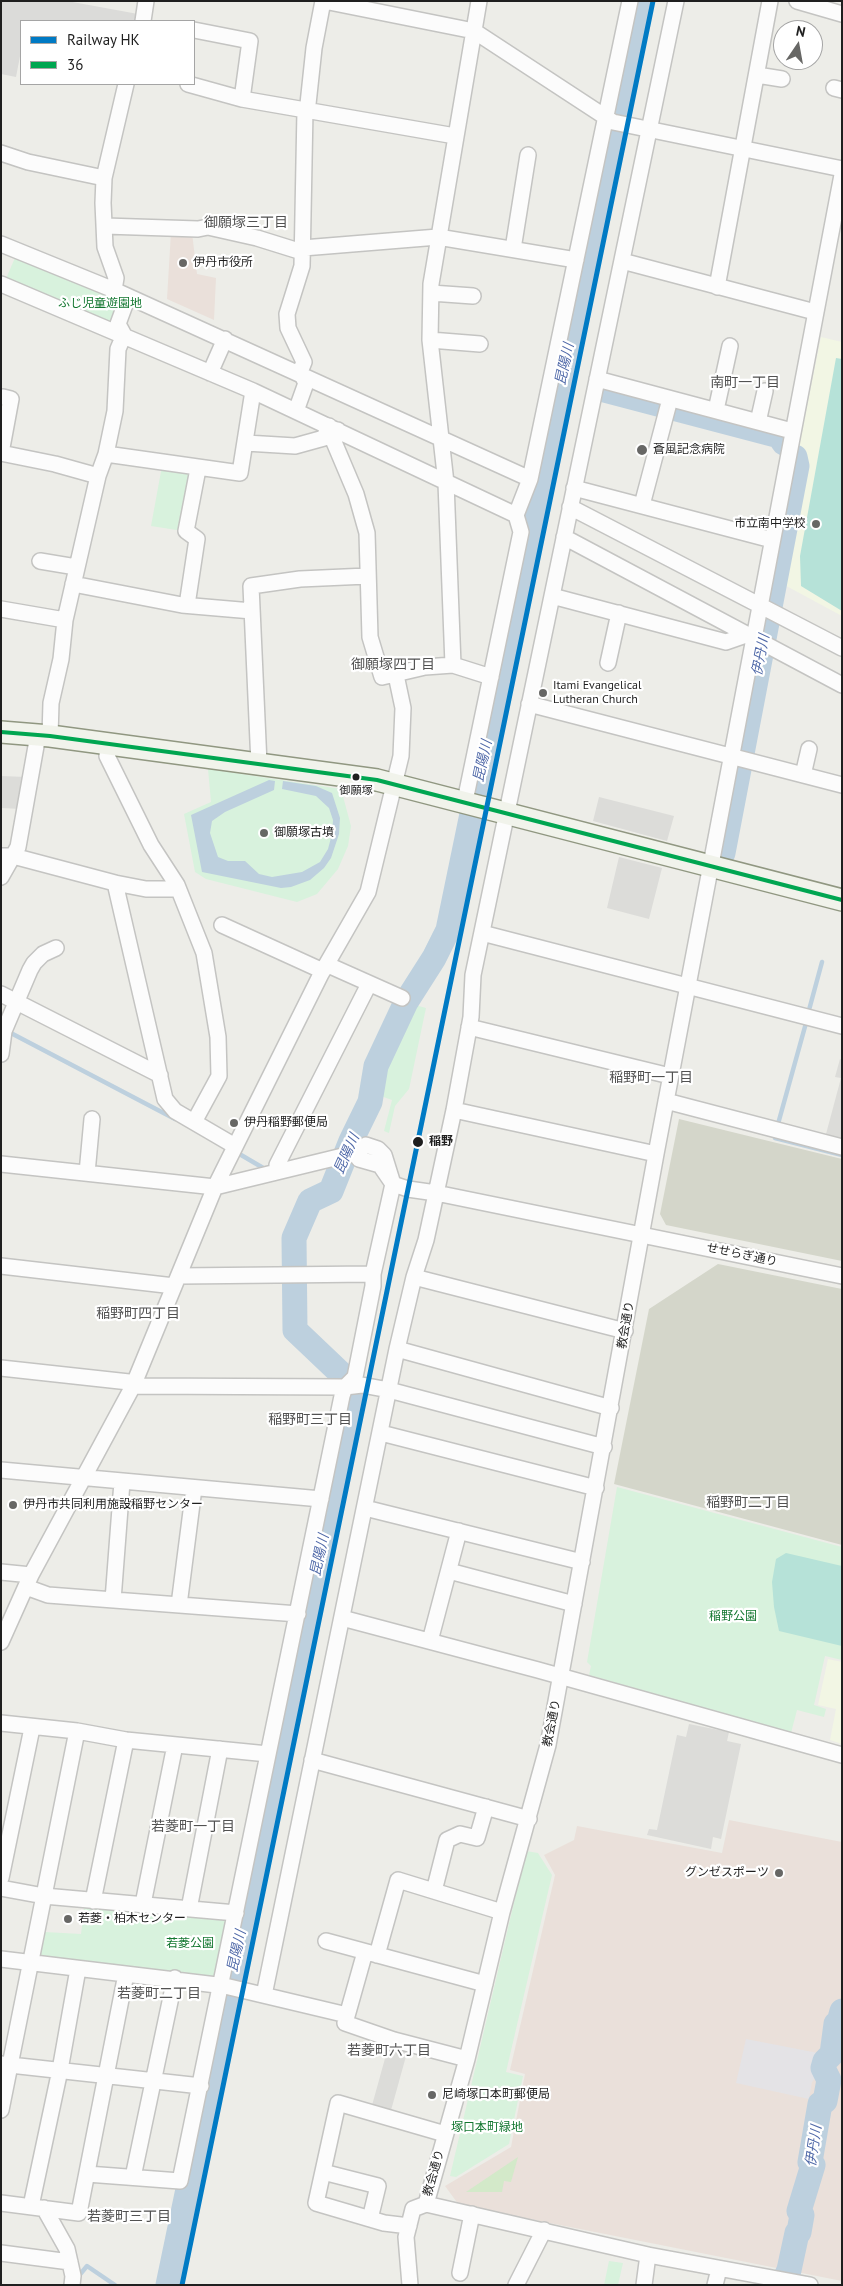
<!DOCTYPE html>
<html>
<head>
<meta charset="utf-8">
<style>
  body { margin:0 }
  #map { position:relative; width:843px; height:2286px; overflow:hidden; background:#edede8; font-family:"PT Sans",sans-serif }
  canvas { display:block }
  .frame { position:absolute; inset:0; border:2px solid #1f1f1f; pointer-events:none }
  .legend { position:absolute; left:20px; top:20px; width:175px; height:65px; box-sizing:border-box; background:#fff; border:1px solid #a5a5a5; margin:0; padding:6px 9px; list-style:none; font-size:15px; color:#1f1f1f }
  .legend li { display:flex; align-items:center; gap:10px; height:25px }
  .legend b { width:25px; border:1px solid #a5a5a5 }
  .north { position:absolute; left:773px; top:20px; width:50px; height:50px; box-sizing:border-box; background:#fff; border:1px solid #a5a5a5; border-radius:50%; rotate:12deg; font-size:14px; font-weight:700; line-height:20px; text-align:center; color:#1f1f1f }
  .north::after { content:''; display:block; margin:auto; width:18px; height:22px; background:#676765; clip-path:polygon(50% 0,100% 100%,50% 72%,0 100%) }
</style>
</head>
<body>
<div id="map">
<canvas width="843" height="2286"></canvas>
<div class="frame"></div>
<ul class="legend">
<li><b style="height:6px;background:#007ac4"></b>Railway HK</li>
<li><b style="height:6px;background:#00a651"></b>36</li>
</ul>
<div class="north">N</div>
</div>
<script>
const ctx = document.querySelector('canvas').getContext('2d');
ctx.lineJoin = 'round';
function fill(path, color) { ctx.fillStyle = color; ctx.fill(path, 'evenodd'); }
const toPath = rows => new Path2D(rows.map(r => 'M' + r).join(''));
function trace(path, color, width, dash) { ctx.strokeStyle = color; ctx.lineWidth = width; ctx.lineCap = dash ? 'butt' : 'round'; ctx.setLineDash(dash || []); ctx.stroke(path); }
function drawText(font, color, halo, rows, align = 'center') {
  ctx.font = font + ' "PT Sans","Noto Sans JP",sans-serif'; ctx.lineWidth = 4.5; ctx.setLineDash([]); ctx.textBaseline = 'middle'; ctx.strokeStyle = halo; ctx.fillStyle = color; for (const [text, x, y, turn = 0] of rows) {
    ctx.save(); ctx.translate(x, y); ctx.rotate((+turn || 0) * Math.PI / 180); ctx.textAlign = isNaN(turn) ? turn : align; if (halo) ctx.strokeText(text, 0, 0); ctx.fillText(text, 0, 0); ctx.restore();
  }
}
const residential = toPath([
  [1,776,26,777,21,809,1,808],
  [599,797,674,816,667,841,593,821],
  [619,857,662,868,649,919,607,908],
  [840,1059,842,1060,842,1142,830,1138,826,1134,841,1078,835,1077],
  [689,1724,729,1732,727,1741,741,1744,721,1839,713,1837,711,1849,647,1835,649,1829,657,1830,677,1735,686,1737],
  [389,2044,408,2049,390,2114,371,2109]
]);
const commercial = toPath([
  [171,232,192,233,197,274,216,278,214,320,167,299],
  [729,1820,842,1842,842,2281,459,2205,445,2186,511,2147,525,2074,510,2070,555,1875,544,1855,574,1840,577,1826,722,1853]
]);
const education = toPath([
  [821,337,842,342,842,616,779,582,801,467,798,451],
  [828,1659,842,1662,842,1744,830,1740,836,1709,818,1705]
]);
const religious = toPath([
  [1,1,67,1,138,14,137,21,21,21,21,51,16,77,1,74]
]);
const construction = toPath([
  [679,1119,842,1159,842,1261,666,1225,660,1214],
  [718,1264,842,1289,842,1545,614,1484,649,1309]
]);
const grass = toPath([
  [518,2157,511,2182,504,2181,502,2192,466,2192]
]);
const park = toPath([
  [17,253,123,302,115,327,5,281],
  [162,466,192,471,183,531,151,526],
  [208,769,341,789,351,826,348,846,338,869,317,894,297,902,206,879,195,872,184,814,211,802],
  [415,1005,426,1008,409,1089,395,1106,389,1133,384,1131,392,1100,375,1094,379,1068,385,1054,392,1057],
  [617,1487,842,1547,842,1660,825,1656,814,1705,826,1709,824,1717,797,1710,791,1733,589,1675,591,1666,587,1662],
  [526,1851,538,1853,552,1875,506,2072,523,2076,509,2144,456,2177,450,2176],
  [85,1903,228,1917,218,1975,214,1978,39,1957,45,1932,81,1934],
  [609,2261,623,2263,618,2285,604,2285]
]);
const pitch = toPath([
  [836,358,842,359,842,611,801,586,800,556],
  [786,1553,842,1566,842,1646,779,1631,774,1607,772,1582,776,1559]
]);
const plaza = toPath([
  [746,2039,818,2053,817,2062,821,2072,812,2082,809,2099,736,2083]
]);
const water = toPath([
  [269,780,275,781,274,790,225,812,212,821,210,833,218,857,228,861,245,861,259,874,272,877,302,872,320,862,328,849,332,834,333,820,329,808,316,796,282,789,283,781,316,786,332,793,340,818,339,834,331,858,324,868,310,880,291,887,281,888,202,872,191,815]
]);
const stream = toPath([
  [809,1010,822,962],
  [7,1031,175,1119],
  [778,1124,806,1023],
  [775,1135,775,1138,842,1155],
  [236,1152,265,1169],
  [77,2278,87,2266,115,2285]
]);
const river = toPath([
  [604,390,779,436,784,443],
  [723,853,797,466,795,457],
  [168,2285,355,1387,295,1330,294,1238,310,1201,331,1191,351,1141,370,1102,376,1066,406,1002,434,958,448,930,640,1],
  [782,2285,789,2270,797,2233,799,2232,802,2215,799,2211,813,2165,810,2162,820,2104,825,2101,829,2080,823,2068,825,2061,832,2054,836,2024,839,2022,842,2011]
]);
const minor = toPath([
  [324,1,474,31,613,122,842,169],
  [797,1,842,14],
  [143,21,146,1],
  [194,30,250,41,242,99],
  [757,75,782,79],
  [188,84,242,99,455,136],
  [834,88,842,90],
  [1,153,28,162,104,178],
  [105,226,198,229,208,227,257,238,302,252],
  [1,244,114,290,530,479],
  [303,248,438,237,576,260],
  [513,249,528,155],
  [622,261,815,312],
  [1,284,253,391,516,515],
  [717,287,770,1],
  [431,293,473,296],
  [430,340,480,344],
  [210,373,225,339],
  [597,379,792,431],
  [716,410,730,346],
  [296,411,306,383,300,372,304,362,288,328,287,314,302,266,305,110,308,104,314,48,323,1],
  [758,422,765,391],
  [338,430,334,442,356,494,367,533,370,637,382,677,425,667,453,665,491,677],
  [246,443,295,446,324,438,329,426],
  [1,453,55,464,98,476],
  [1,453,11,399,3,397],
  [106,454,240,473,253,391],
  [574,488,772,540],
  [642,505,670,399],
  [570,507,842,648],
  [564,537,842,685],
  [40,561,76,567],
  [73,584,182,605,252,611],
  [552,596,726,642,749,634],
  [187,605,197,539,186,531,198,469],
  [1,609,65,620],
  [608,663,619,613],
  [453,665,446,483,430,340,431,284,479,1],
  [529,704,842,785],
  [50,736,51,703,61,659,65,620,98,476,106,454,115,411,118,349,124,335,118,324,126,302,114,290,116,278,105,247,103,203,104,178,126,84],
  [108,744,107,756,151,845,177,885,204,953,218,1037,219,1076,194,1122],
  [259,764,251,586,300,579,367,576],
  [803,775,809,749],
  [465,801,521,532,516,515,530,479,630,1],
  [1,856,13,856,115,883,146,889,178,889],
  [1,877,18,847,38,735],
  [115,883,165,1099,175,1111,235,1146],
  [222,925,323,971],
  [482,933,842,1026],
  [328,965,402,998],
  [1,994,160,1075],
  [469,1027,670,1076],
  [1,1054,4,1031,30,970,34,963,43,954,56,948],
  [666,1101,842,1147],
  [454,1110,656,1154],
  [355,1153,359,1159,380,1165,393,1184,408,1189,436,1193,842,1276],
  [1,1164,215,1187,355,1153,366,1145,378,1149,384,1155,393,1184,373,1274,373,1286,355,1377,345,1387,342,1396,180,2181,87,2174],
  [278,1171,277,1165,369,984],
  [87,1173,92,1119],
  [1,1266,174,1286],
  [179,1276,373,1274],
  [414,1277,625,1331],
  [397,1349,611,1408],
  [1,1368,129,1382,133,1386,345,1387,362,1385,389,1390,604,1447],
  [381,1433,596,1488],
  [1,1470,321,1499],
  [365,1508,582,1562],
  [449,1571,574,1604],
  [1,1572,31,1575],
  [26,1587,48,1595,298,1614],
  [113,1600,122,1482],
  [179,1605,194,1488],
  [342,1618,538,1670,842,1755],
  [430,1641,459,1531],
  [1,1642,31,1575,133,1386,215,1187,321,974,368,892,401,756,403,708,396,675],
  [1,1723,77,1731,126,1740,268,1754],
  [312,1760,529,1819],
  [1,1878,32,1728],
  [1,1888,44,1896,236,1913],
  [434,1891,447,1840,460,1834,477,1838,486,1807],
  [93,1901,126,1740],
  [143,1904,175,1745],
  [189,1909,220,1749],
  [326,1941,485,1984],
  [365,1952,345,2023,394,2040,467,2059],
  [377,1955,398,1880,502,1912],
  [1,1959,225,1986,347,2015],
  [264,1995,397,1349,414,1277,426,1240,454,1110,471,1017,473,975,676,1],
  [1,2064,201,2086],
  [1,2110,77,1731],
  [323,2172,378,2186,370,2219],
  [133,2177,175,1978],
  [1,2203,79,2213,126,1974],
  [426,2204,467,2059,502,1912,548,1745,656,1154,842,175],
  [31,2206,60,2070,78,1969],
  [44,2208,67,2249,73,2276,72,2285],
  [409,2226,384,2223,316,2203,338,2103,445,2134],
  [1,2253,70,2262],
  [460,2273,472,2214],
  [410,2285,406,2237,413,2209,426,2204,648,2255,810,2285],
  [516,2285,544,2230],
  [644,2285,648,2255],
  [715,2285,719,2269]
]);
const secondary = toPath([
  [1,732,50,736,377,780,842,900]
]);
const bus1 = toPath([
  [1,732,50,736,377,780,842,900]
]);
const rail1 = toPath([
  [182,2285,653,1]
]);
const markers = [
  [183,263,5,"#676765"],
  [642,450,6,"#676765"],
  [816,524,5,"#676765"],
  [543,693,5,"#676765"],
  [356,777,4.5,"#1f1f1f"],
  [264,833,5,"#676765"],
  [234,1123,5,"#676765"],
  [418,1142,6,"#1f1f1f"],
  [13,1505,5,"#676765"],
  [779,1873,5,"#676765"],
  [68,1919,5,"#676765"],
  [432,2095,5,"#676765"]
];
const busNames = [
  ["御願塚",356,791]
];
const poiNames = [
  ["伊丹市役所",193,263],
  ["蒼風記念病院",653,450],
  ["市立南中学校",806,524,"right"],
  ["Itami Evangelical",553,686],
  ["Lutheran Church",553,700],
  ["御願塚古墳",274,833],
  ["伊丹稲野郵便局",244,1123],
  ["伊丹市共同利用施設稲野センター",23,1505],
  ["グンゼスポーツ",769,1873,"right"],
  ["若菱・柏木センター",78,1919],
  ["尼崎塚口本町郵便局",442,2095]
];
const parkNames = [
  ["ふじ児童遊園地",100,304],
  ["稲野公園",733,1617],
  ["若菱公園",190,1944],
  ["塚口本町緑地",487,2128]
];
const stopNames = [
  ["稲野",429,1142]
];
const streetNames = [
  ["せせらぎ通り",742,1255,12],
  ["教会通り",626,1325,-80],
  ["教会通り",552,1723,-79],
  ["教会通り",434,2173,-74]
];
const neighbourhoodNames = [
  ["御願塚三丁目",246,223],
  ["南町一丁目",745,383],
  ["御願塚四丁目",393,665],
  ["稲野町一丁目",651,1078],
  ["稲野町四丁目",138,1314],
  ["稲野町三丁目",310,1420],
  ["稲野町二丁目",748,1503],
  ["若菱町一丁目",193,1827],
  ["若菱町二丁目",159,1994],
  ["若菱町六丁目",389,2051],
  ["若菱町三丁目",129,2217]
];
const waterNames = [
  ["昆陽川",565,364,-78],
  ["伊丹川",761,655,-79],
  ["昆陽川",483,761,-78],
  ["昆陽川",347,1154,-66],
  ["昆陽川",320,1555,-78],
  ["昆陽川",237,1951,-78],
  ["伊丹川",814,2146,-82]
];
fill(residential, '#dcdcd9');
fill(commercial, '#eae0da');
fill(education, '#f2f6e4');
fill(religious, '#dbdbd9');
fill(construction, '#d4d6ca');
fill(grass, '#d3e9c9');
fill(park, '#d8f2dd');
fill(pitch, '#b6e2d8');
fill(plaza, '#e4e3e6');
fill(water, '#bdd0de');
trace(stream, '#bdd0de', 4.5);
trace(river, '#bdd0de', 25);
trace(minor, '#c4c4c2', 18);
trace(secondary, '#909781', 24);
trace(minor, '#fcfcfc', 15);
trace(secondary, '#f1f3eb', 21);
trace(bus1, '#00a651', 4);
trace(rail1, '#007ac4', 5);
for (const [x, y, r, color] of markers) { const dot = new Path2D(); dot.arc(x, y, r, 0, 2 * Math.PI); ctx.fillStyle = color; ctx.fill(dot); trace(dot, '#fff', 2); }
drawText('11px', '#1f1f1f', '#fff', busNames);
drawText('12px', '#1f1f1f', '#fff', poiNames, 'left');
drawText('12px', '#137730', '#fff', parkNames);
drawText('bold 12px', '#1f1f1f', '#fff', stopNames, 'left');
drawText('12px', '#1f1f1f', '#fff', streetNames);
drawText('14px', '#525252', '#fff', neighbourhoodNames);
drawText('italic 14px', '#516aa9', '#fff', waterNames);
</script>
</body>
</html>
